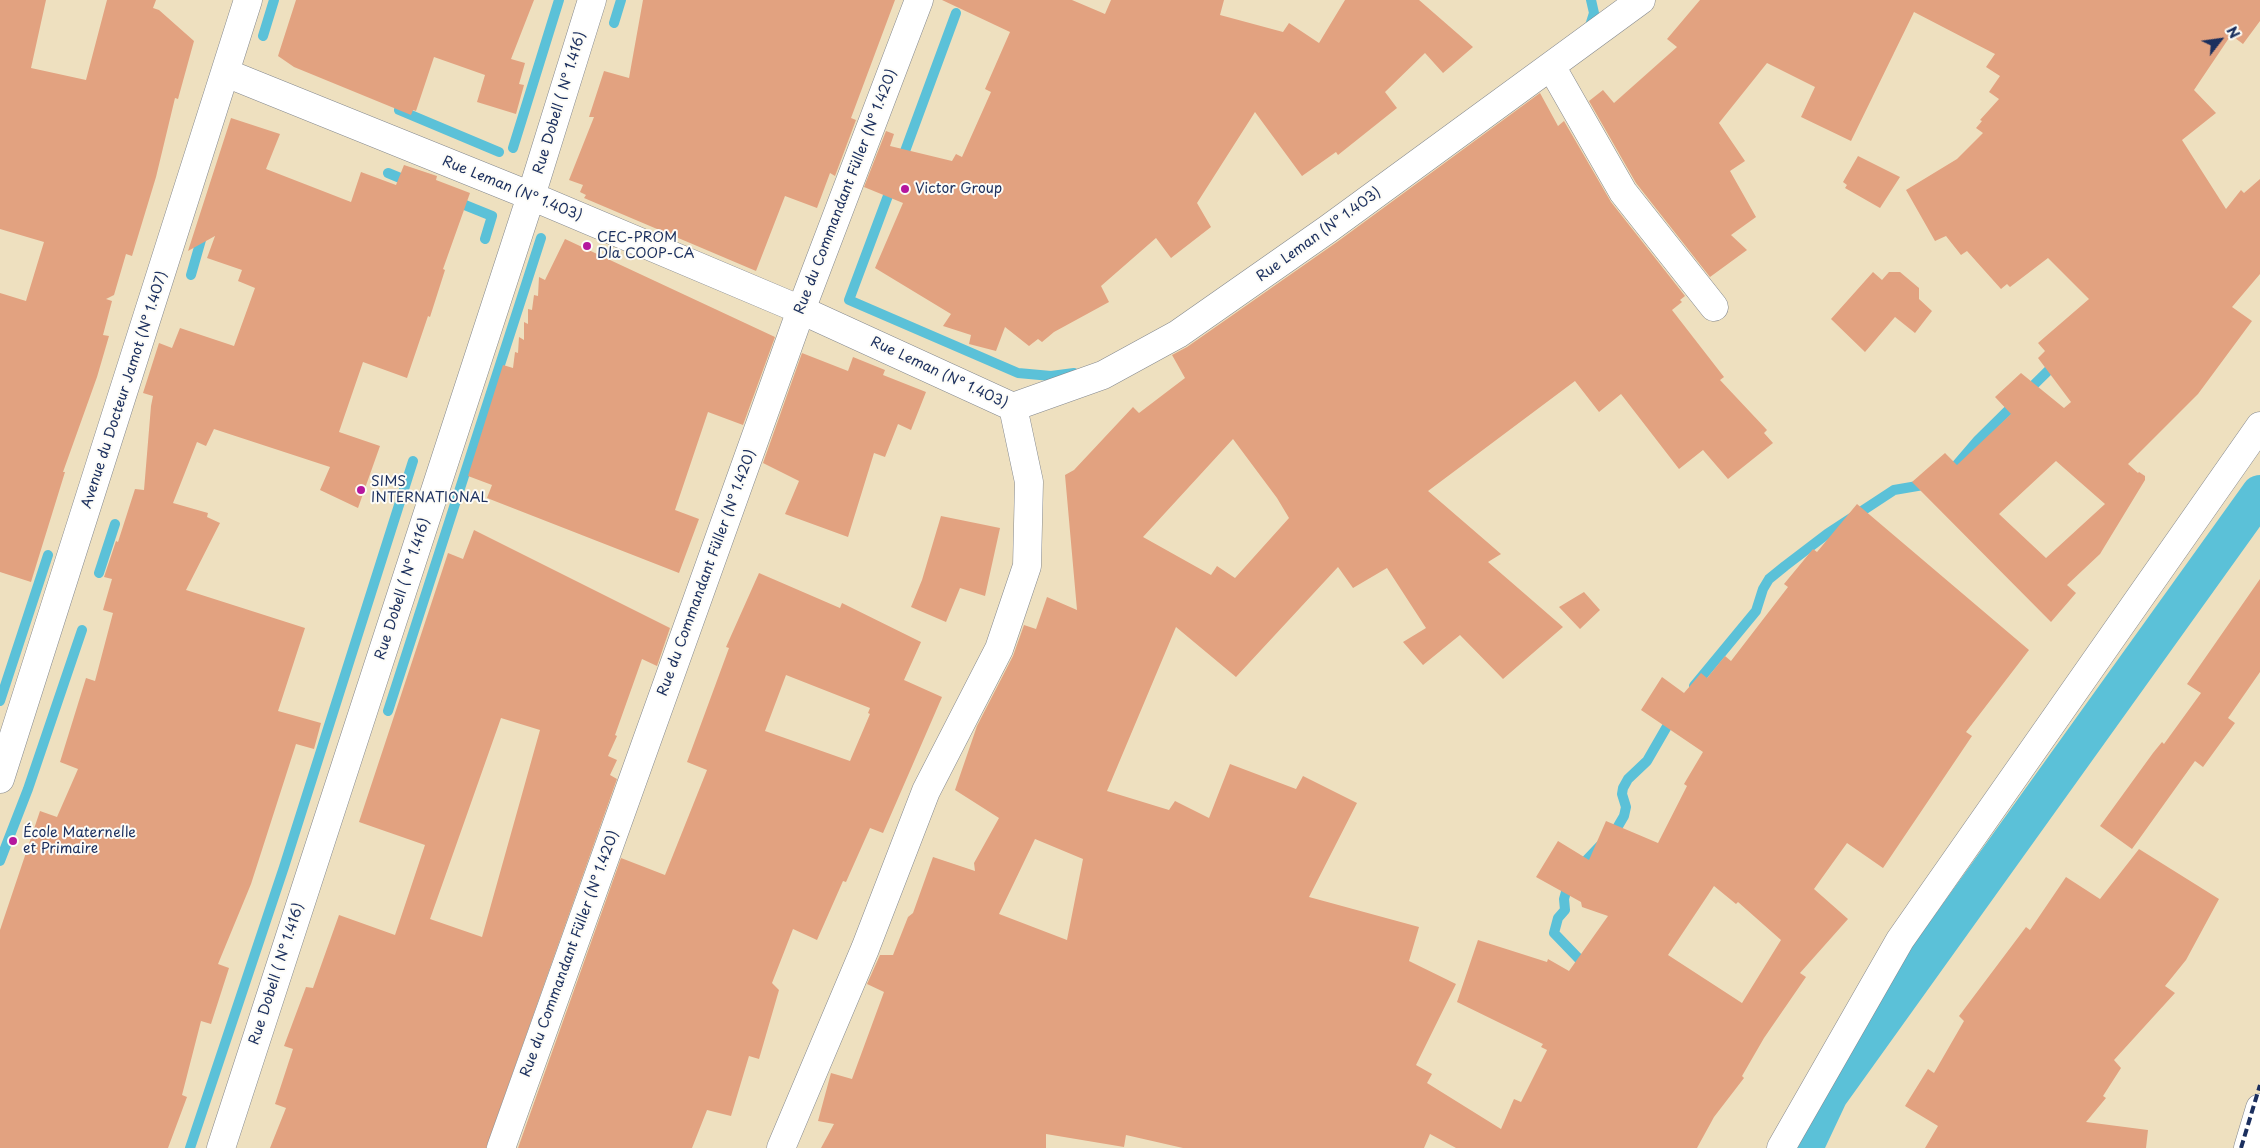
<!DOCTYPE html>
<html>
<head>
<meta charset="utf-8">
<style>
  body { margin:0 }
  #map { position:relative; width:2260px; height:1148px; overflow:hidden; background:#eee0bf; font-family:"Playpen Sans",sans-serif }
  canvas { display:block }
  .north { position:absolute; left:2195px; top:15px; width:50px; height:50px; -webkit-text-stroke:4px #fdfcf7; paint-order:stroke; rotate:60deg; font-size:14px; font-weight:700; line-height:20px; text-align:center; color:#1b2f5e }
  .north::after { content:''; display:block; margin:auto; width:18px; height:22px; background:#1b2f5e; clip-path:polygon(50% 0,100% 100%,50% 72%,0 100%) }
</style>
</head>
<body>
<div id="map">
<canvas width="2260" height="1148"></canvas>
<div class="north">N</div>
</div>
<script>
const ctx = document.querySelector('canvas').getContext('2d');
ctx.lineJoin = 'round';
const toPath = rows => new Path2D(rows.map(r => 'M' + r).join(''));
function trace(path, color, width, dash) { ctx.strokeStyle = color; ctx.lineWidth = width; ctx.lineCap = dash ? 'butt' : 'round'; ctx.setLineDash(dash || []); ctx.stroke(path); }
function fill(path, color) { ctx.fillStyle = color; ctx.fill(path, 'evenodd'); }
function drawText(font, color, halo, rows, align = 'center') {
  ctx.font = font + ' "Playpen Sans",sans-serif'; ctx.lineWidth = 4; ctx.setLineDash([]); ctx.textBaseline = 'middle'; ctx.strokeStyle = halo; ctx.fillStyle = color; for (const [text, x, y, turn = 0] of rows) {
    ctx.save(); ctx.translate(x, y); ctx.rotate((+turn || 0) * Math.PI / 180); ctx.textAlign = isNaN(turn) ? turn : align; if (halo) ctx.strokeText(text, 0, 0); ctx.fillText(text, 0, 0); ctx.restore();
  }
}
const stream = toPath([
  [614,23,621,0],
  [1589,29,1594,13,1591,0],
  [263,36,274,0],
  [399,110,499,152],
  [513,148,559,0],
  [901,162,956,13],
  [388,173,410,182],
  [892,185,849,300,1018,373,1051,376,1074,373],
  [455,201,492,216,485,239],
  [191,275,203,233],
  [1948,475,1978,440,2056,363],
  [99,573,115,524],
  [1694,686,1756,611,1763,589,1769,579,1785,566,1827,534,1894,490,1929,484],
  [0,701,48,555],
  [388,711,541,238],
  [0,861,28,789,82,630],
  [1579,868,1617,828,1624,816,1626,807,1622,794,1623,788,1628,779,1647,761,1673,716],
  [1569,881,1564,899,1565,910,1558,918,1554,933,1580,960,1584,969],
  [190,1148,284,867,413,461]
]);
const canal = toPath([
  [1804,1148,1829,1095,2260,494]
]);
const building = toPath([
  [0,0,46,0,31,68,86,80,107,0,156,0,153,8,159,10,194,41,178,99,175,98,156,177,132,256,126,254,114,295,106,299,112,301,103,335,109,336,97,377,63,472,65,472,31,582,0,572,0,293,26,301,44,242,0,229],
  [296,0,534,0,511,59,525,63,519,84,524,85,516,114,477,102,485,75,434,57,416,111,413,110,411,115,294,67,278,56],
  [643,0,895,0,851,118,856,120,835,176,830,173,817,208,785,196,756,271,584,198,586,195,580,192,583,185,569,180,594,117,589,117,604,71,629,78],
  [942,0,1072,0,1105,14,1111,0,1224,0,1220,15,1283,32,1289,23,1319,43,1345,0,1419,0,1473,47,1443,73,1425,53,1385,92,1397,108,1338,155,1336,152,1302,176,1255,112,1197,203,1211,227,1171,258,1156,238,1101,286,1109,302,1054,332,1042,342,1038,339,1029,346,1005,327,996,351,969,344,971,335,943,326,951,314,875,268,903,203,864,187,886,131,894,134,890,146,952,161,956,154,962,157,991,92,985,89,1010,32],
  [1700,0,2260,0,2260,21,2243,44,2231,35,2194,90,2216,113,2182,140,2226,209,2241,190,2244,193,2260,179,2260,274,2232,307,2252,321,2198,394,2128,464,2138,473,2139,472,2145,476,2145,480,2100,554,2067,585,2076,593,2051,622,1912,482,1945,453,1957,465,2011,414,1995,397,2021,373,2064,408,2071,402,2038,358,2045,351,2038,343,2089,299,2048,258,2010,287,2007,284,2001,289,1967,251,1961,255,1946,236,1935,241,1906,190,1957,159,1983,133,1976,128,1982,121,1980,120,1999,99,1989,92,2000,76,1986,67,1995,54,1914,12,1851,141,1801,117,1815,87,1767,63,1719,123,1745,161,1730,171,1756,217,1731,235,1747,250,1710,277,1636,183,1589,101,1603,90,1614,103,1677,47,1667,39],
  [2056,461,2105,504,2046,558,1999,514],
  [1540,93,1558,126,1564,121,1611,202,1685,296,1680,300,1682,302,1672,310,1724,377,1720,380,1767,430,1764,433,1773,443,1728,479,1703,450,1679,469,1621,394,1599,412,1575,381,1428,491,1501,554,1488,562,1563,627,1503,679,1460,635,1423,665,1403,642,1426,628,1387,568,1353,588,1338,567,1236,677,1176,627,1107,791,1169,810,1175,801,1209,818,1230,764,1296,789,1303,776,1357,803,1309,897,1419,927,1409,961,1456,984,1416,1065,1432,1074,1427,1083,1501,1129,1514,1099,1521,1102,1547,1050,1541,1047,1543,1044,1457,1002,1478,940,1547,962,1548,959,1569,971,1608,916,1582,907,1581,902,1536,877,1558,841,1589,860,1606,821,1658,843,1687,786,1684,784,1703,752,1641,710,1662,677,1684,693,1701,673,1707,678,1725,656,1731,661,1788,587,1784,584,1813,549,1817,552,1857,504,2029,650,1966,732,1972,736,1883,868,1847,843,1814,889,1848,919,1800,973,1806,977,1764,1038,1742,1076,1744,1078,1714,1117,1697,1148,1456,1148,1430,1134,1424,1148,1183,1148,1126,1135,1124,1147,1046,1134,1046,1148,821,1148,834,1124,818,1121,831,1073,852,1079,884,992,867,984,880,955,893,955,908,917,913,913,933,857,975,871,974,863,999,818,955,790,977,726,1013,656,1024,625,1036,629,1047,597,1077,610,1065,475,1074,470,1133,407,1139,413,1185,378,1172,355,1187,347,1337,242],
  [1233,439,1277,498,1289,518,1235,578,1217,566,1211,575,1143,537],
  [1035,839,1083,859,1067,940,999,914],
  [1714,886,1736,904,1738,902,1781,940,1742,1003,1668,955],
  [231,118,280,134,266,169,351,202,361,172,396,185,404,165,437,176,436,180,470,193,443,269,445,270,430,317,428,316,407,378,363,362,339,432,380,446,358,508,320,490,330,467,214,429,206,446,197,442,173,503,208,513,207,517,220,523,186,590,305,628,278,711,321,723,314,749,296,744,251,884,218,964,229,968,211,1024,201,1021,182,1095,187,1097,168,1148,0,1148,0,930,40,811,57,817,78,769,60,762,86,678,95,681,113,613,103,610,112,579,104,577,116,541,118,542,135,489,144,490,151,406,153,396,143,393,159,343,172,348,180,328,234,346,255,288,238,281,242,270,207,258,215,236,188,251],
  [1858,156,1900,177,1880,208,1845,188,1847,185,1843,182],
  [565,239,775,337,743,425,708,412,675,510,699,519,679,573,487,498,492,485,468,476,503,365,513,368,515,352,518,353,519,337,524,340,524,322,528,324,528,309,532,310,534,295,538,296,539,277,545,280],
  [1873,272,1882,280,1889,272,1900,272,1919,288,1919,299,1932,311,1915,333,1895,317,1865,352,1831,319],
  [802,353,848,371,853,357,885,370,883,375,926,392,911,430,898,424,885,457,874,453,848,537,785,514,799,481,763,463],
  [941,516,1000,528,985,596,960,588,946,622,911,607,922,580],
  [474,530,670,628,657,666,642,659,615,735,617,736,608,756,617,760,610,775,617,779,486,1148,270,1148,286,1108,275,1104,293,1049,284,1046,306,987,313,988,339,915,395,935,425,845,359,822,448,553,463,559],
  [501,718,540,730,482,937,430,919],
  [759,573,840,608,842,603,921,642,904,680,942,697,883,833,870,828,846,882,843,881,817,940,793,929,772,983,779,990,759,1059,749,1056,731,1116,707,1110,692,1148,518,1148,621,858,665,875,707,770,687,762,729,648,726,647],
  [786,675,870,708,868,713,870,714,850,761,765,731],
  [2260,579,2260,672,2228,718,2235,723,2203,767,2195,761,2132,849,2100,826,2153,753,2162,742,2164,744,2201,693,2187,684],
  [1584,592,1600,610,1580,629,1559,607],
  [2139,849,2219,899,2186,960,2165,986,2175,993,2114,1060,2121,1068,2103,1096,2106,1098,2086,1122,2148,1130,2146,1148,1925,1148,1938,1126,1905,1106,1928,1069,1934,1073,1964,1021,1959,1016,2026,927,2030,930,2066,877,2100,899]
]);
const minor = toPath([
  [1551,66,1623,192,1714,307],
  [226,73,531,196,801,310,1013,407,1103,375,1178,334,1328,229,1641,0],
  [0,779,248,0],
  [221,1148,531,196,592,0],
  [501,1148,801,310,919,0],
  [781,1148,865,949,926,791,999,649,1027,566,1029,482,1013,407],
  [1781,1148,1900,940,2260,426],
  [2248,1148,2260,1108]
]);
const rail = toPath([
  [2241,1148,2260,1085]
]);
const markers = [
  [905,189,5,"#b5179e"],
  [587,246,5,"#b5179e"],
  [361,490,5,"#b5179e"],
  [13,841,5,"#b5179e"]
];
const streetNames = [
  ["Rue Dobell ( N° 1.416)",560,103,-73],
  ["Rue Leman (N° 1.403)",512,189,22],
  ["Rue du Commandant Füller (N° 1.420)",846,192,-69],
  ["Rue Leman (N° 1.403)",1319,235,-36],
  ["Rue Leman (N° 1.403)",939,373,25],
  ["Avenue du Docteur Jamot (N° 1.407)",125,390,-72],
  ["Rue du Commandant Füller (N° 1.420)",707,573,-70],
  ["Rue Dobell ( N° 1.416)",403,589,-72],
  ["Rue du Commandant Füller (N° 1.420)",570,954,-70],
  ["Rue Dobell ( N° 1.416)",277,974,-72]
];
const poiNames = [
  ["Victor Group",915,189],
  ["CEC-PROM",597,238],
  ["Dla COOP-CA",597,254],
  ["SIMS",371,482],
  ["INTERNATIONAL",371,498],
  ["École Maternelle",23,833],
  ["et Primaire",23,849]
];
trace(stream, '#5bc1d8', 10);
trace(canal, '#5bc1d8', 38);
fill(building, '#e2a280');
trace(minor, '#84888e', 29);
trace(minor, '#fff', 28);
trace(rail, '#1b2f5e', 4, [8, 4]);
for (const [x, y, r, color] of markers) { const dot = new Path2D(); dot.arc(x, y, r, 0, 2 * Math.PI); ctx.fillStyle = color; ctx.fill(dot); trace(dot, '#fdfcf7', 2); }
drawText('14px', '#1b2f5e', '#fdfcf7', streetNames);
drawText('14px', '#1b2f5e', '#fdfcf7', poiNames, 'left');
</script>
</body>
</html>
